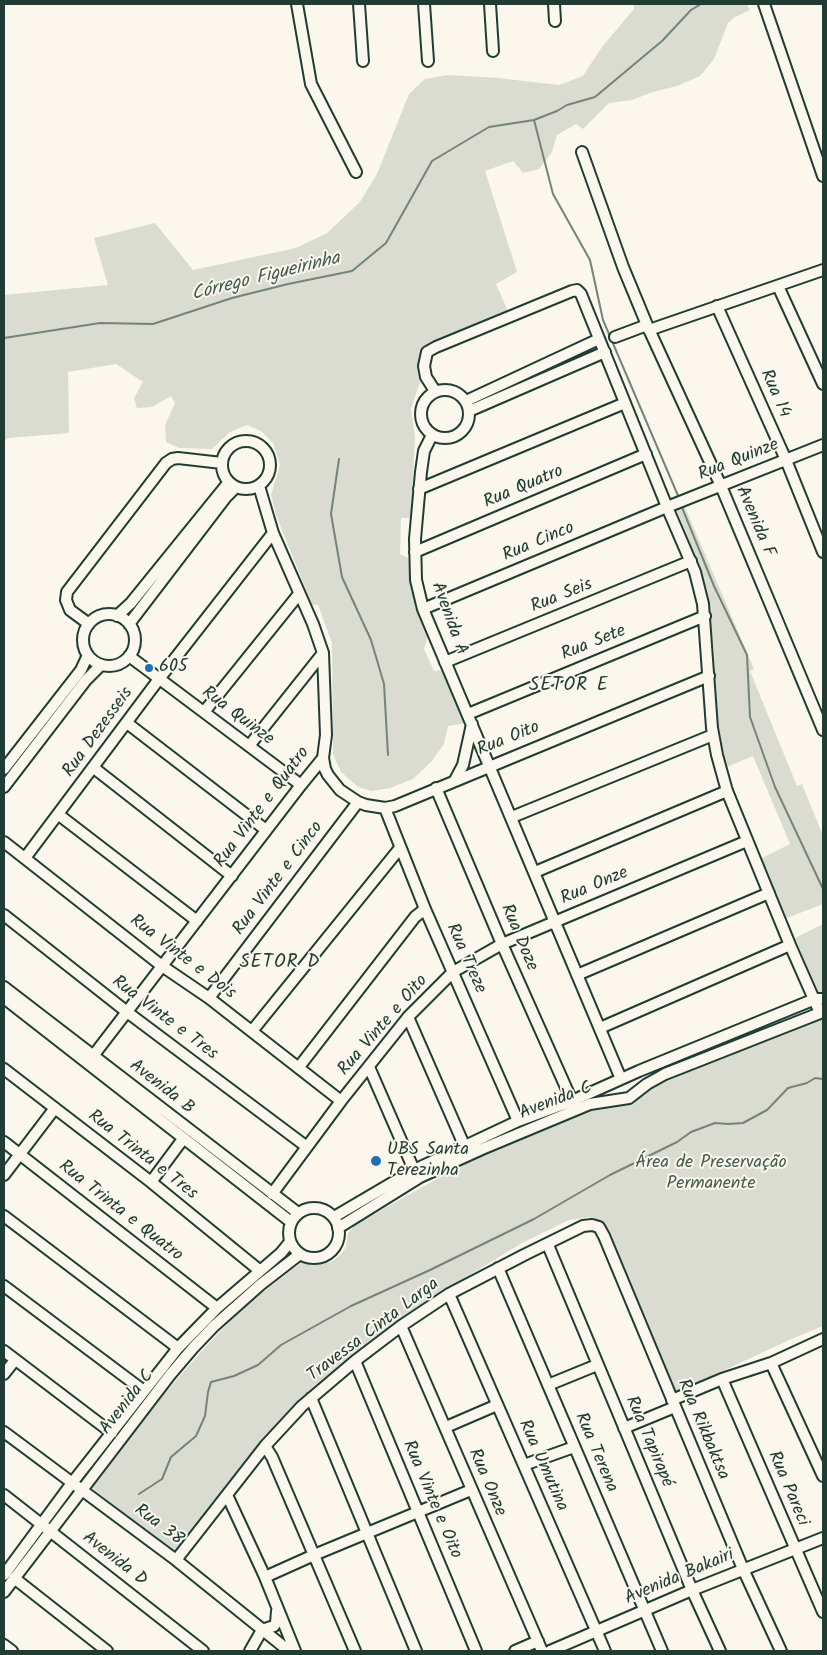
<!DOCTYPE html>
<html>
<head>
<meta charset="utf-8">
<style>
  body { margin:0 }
  #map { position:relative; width:827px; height:1655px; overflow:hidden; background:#fbf7ec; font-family:Kalam,sans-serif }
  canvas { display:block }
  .frame { position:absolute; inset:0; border:5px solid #1f3d34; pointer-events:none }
</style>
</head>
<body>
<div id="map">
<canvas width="827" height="1655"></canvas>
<div class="frame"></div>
</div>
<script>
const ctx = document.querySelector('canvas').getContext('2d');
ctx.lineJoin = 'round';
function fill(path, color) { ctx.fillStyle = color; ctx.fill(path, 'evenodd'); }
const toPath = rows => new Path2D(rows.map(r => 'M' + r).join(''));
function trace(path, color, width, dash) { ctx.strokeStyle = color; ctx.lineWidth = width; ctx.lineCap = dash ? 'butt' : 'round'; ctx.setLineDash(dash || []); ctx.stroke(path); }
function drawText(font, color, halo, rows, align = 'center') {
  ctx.font = font + ' Kalam,sans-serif'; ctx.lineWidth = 4; ctx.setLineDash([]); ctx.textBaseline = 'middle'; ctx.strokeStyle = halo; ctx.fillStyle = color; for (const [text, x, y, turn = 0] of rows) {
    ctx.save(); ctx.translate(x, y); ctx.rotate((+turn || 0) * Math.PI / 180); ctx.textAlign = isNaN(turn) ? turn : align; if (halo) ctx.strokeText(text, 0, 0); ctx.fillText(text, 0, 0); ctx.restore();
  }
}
const green = toPath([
  [634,4,747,4,750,10,735,17,728,23,714,59,700,76,677,86,653,92,632,100,609,103,583,129,576,124,557,135,552,152,539,169,523,173,513,161,485,171,517,272,496,284,508,311,422,347,419,362,420,382,411,409,415,437,411,518,401,518,400,554,408,558,417,606,428,636,424,649,434,671,442,670,467,723,448,726,444,744,432,761,413,779,390,788,372,791,358,787,341,772,333,754,332,643,318,605,312,605,276,515,271,495,280,465,273,443,261,431,247,425,230,432,212,449,179,448,166,442,165,425,175,403,171,396,152,407,137,408,134,398,143,382,116,364,68,372,69,433,9,438,4,441,4,295,108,285,94,238,155,223,193,270,296,248,327,233,360,202,377,174,409,94,425,79,448,75,498,78,559,85,583,76,602,47,634,9],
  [684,505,754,669,750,671,797,786,802,784,823,836,823,904,787,918,762,858,790,844,753,756,724,768,717,733,714,650,706,591,700,568,676,508],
  [823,924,823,993,819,994,795,938],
  [823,1018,823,1326,787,1341,676,1393,603,1225,590,1217,569,1220,522,1243,445,1290,380,1334,304,1396,266,1437,175,1553,91,1487,165,1393,206,1346,246,1305,302,1262,322,1264,333,1261,342,1253,346,1247,348,1233,356,1224,485,1152,597,1106,633,1104,654,1084]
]);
const stream = toPath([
  [534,120,553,194,590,260,603,320,679,498],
  [4,338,100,323,153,324,232,298,288,284,352,271,386,243,432,161,489,127,534,120,557,111,567,105,595,97,662,41,691,10,701,4],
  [339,459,331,514,342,577,371,640,384,684,388,755],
  [681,505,714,586,747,655,750,717,775,787,823,889],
  [139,1494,162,1479,171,1457,196,1436,205,1416,208,1392,211,1382,234,1376,258,1365,281,1345,351,1306,430,1270,534,1219,610,1175,677,1142,691,1132,715,1123,728,1124,743,1123,767,1110,788,1088,807,1083,815,1078,823,1079]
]);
const minor = toPath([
  [297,4,311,84,356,172],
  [359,4,363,61],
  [424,4,428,61],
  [490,4,493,51],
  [554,4,555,21],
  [764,4,823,176],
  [582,152,623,267,647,325,721,486,823,730],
  [778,286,823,384],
  [717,306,786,460,823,552],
  [649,330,823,270],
  [615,337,647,325],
  '421 414a24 24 0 1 1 48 0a24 24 0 1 1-48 0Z',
  [435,391,426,377,424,366,427,352,436,347,572,291,577,290,581,294,667,507,695,572,703,604,712,728,717,755,727,791,790,945,820,1013],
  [466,401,599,339],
  [469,411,605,352],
  [432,435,424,451,421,472,415,539,416,580,423,609,621,1079],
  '222 465a24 24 0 1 1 48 0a24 24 0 1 1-48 0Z',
  [419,489,625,403],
  [415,552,646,454],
  [423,609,667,507,823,445],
  '83 640a26 26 0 1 1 52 0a26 26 0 1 1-52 0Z',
  [117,616,131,603,229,482],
  [89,624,70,610,66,600,67,592,166,463,172,459,178,458,222,463],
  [129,624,226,497,236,487],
  [129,656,301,785],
  [445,662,691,561],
  [204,712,299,594],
  [468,714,705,616],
  [127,723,266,830],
  [249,746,323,653],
  [323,758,325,769,328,775,340,790,358,802,366,805,385,808,395,806,709,676],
  [94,768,232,876],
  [4,769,81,670,88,655],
  [455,780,463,765,472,724],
  [4,787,86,680,101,665],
  [436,788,502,944,572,1101],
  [385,808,425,909,518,1121],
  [59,815,197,921],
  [512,817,713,735],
  [4,842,162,966,209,998,341,1101],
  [25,858,159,679,273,533],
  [535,872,727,791],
  [4,915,127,1012,307,1147],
  [577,975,769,893],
  [4,987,298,1213],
  [4,998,291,1222],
  [209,998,358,802],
  [408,1017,464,1145],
  [600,1028,790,945],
  [252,1031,400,848],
  [93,1056,301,785,323,758,326,735,323,653,313,624,273,533,259,486],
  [299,1067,415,917,425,909],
  [369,1067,414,1170],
  [4,1069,151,1182,259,1270],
  [4,1142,217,1308],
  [4,1175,55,1108],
  [151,1182,183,1139],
  [272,1194,341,1101,408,1017,453,972,502,944,747,841],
  '289 1233a25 25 0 1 1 50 0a25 25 0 1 1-50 0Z',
  [4,1216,178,1348],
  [334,1217,414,1170,518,1121,572,1101,639,1071,815,999,823,999],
  [338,1228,420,1177,482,1149,590,1104,629,1098,647,1084,665,1074,820,1013,823,1010],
  [548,1245,692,1590,720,1651],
  [498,1268,662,1651],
  [4,1286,144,1391],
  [449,1294,605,1651],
  [401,1326,542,1651],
  [4,1351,112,1433],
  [355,1361,476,1651],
  [771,1363,823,1476],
  [4,1374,15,1360],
  [722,1379,823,1612],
  [548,1385,597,1365],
  [311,1398,416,1651],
  [672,1400,722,1379,771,1363,823,1339],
  [446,1427,497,1405],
  [624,1428,675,1407],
  [4,1432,176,1560,289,1651],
  [265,1446,272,1457,355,1651],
  [524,1465,574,1447],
  [4,1495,203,1651],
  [227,1495,265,1577,295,1651],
  [176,1560,265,1446,302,1406,355,1361,401,1326,449,1294,524,1255,583,1226,592,1225,599,1227,604,1236,743,1569,781,1651],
  [4,1575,72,1483,178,1348,217,1308,281,1253,290,1242],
  [265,1577,314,1555,471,1490],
  [14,1578,107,1651],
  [4,1592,170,1375,193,1348,214,1326,260,1285,300,1254],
  [4,1645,12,1651],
  [250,1651,262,1630,274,1626,276,1623,277,1611],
  [515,1651,538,1641],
  [550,1651,692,1590,823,1538]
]);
const markers = [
  [149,668,5,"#1f6fb2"],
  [376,1161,6,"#1f6fb2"]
];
const streetNames = [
  ["Rua 14",774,394,66],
  ["Rua Quinze",739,461,-22],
  ["Rua Quatro",524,488,-23],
  ["Avenida F",754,522,67],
  ["Rua Cinco",539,543,-23],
  ["Rua Seis",562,597,-22],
  ["Avenida A",448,619,70],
  ["Rua Sete",594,644,-22],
  ["Rua Quinze",237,717,37],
  ["Rua Dezesseis",99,733,-54],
  ["Rua Oito",509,740,-22],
  ["Rua Vinte e Quatro",263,808,-53],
  ["Rua Vinte e Cinco",279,879,-53],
  ["Rua Onze",595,887,-23],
  ["Rua Doze",518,938,67],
  ["Rua Vinte e Dois",182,958,37],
  ["Rua Treze",465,959,66],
  ["Rua Vinte e Tres",164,1019,37],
  ["Rua Vinte e Oito",384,1026,-49],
  ["Avenida B",161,1088,38],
  ["Avenida C",556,1102,-21],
  ["Rua Trinta e Tres",142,1156,38],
  ["Rua Trinta e Quatro",120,1212,38],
  ["Travessa Cinta Larga",374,1331,-37],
  ["Avenida C",128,1403,-52],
  ["Rua Rikbaktsa",702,1430,67],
  ["Rua Tapirapé",648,1442,67],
  ["Rua Terena",595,1453,67],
  ["Rua Umutina",542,1466,66],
  ["Rua Onze",486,1483,67],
  ["Rua Pareci",787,1489,67],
  ["Rua Vinte e Oito",431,1500,67],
  ["Rua 38",158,1526,37],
  ["Avenida D",114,1560,38],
  ["Avenida Bakairi",680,1578,-23]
];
const poiNames = [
  ["605",159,668],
  ["UBS Santa",387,1151],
  ["Terezinha",387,1172]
];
const parkNames = [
  ["Área de Preservação",711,1164],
  ["Permanente",711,1185]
];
const waterNames = [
  ["Córrego Figueirinha",266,278,-14]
];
const neighbourhoodNames = [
  ["SETOR E",569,687],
  ["SETOR D",280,964]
];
fill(green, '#dbdcd1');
trace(stream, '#74847b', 2);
trace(minor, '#1f3d34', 14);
trace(minor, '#fbf7ec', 10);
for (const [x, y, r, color] of markers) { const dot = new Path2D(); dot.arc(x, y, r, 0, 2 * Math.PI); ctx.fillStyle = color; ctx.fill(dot); trace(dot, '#fbf7ec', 2); }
drawText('18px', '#1f3d34', '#fbf7ec', streetNames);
drawText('18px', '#1f3d34', '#fbf7ec', poiNames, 'left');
drawText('18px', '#455d53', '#fbf7ec', parkNames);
drawText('italic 19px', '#425b52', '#fbf7ec', waterNames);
ctx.letterSpacing = '1px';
drawText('19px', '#1f3d34', '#fbf7ec', neighbourhoodNames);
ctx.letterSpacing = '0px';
</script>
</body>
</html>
